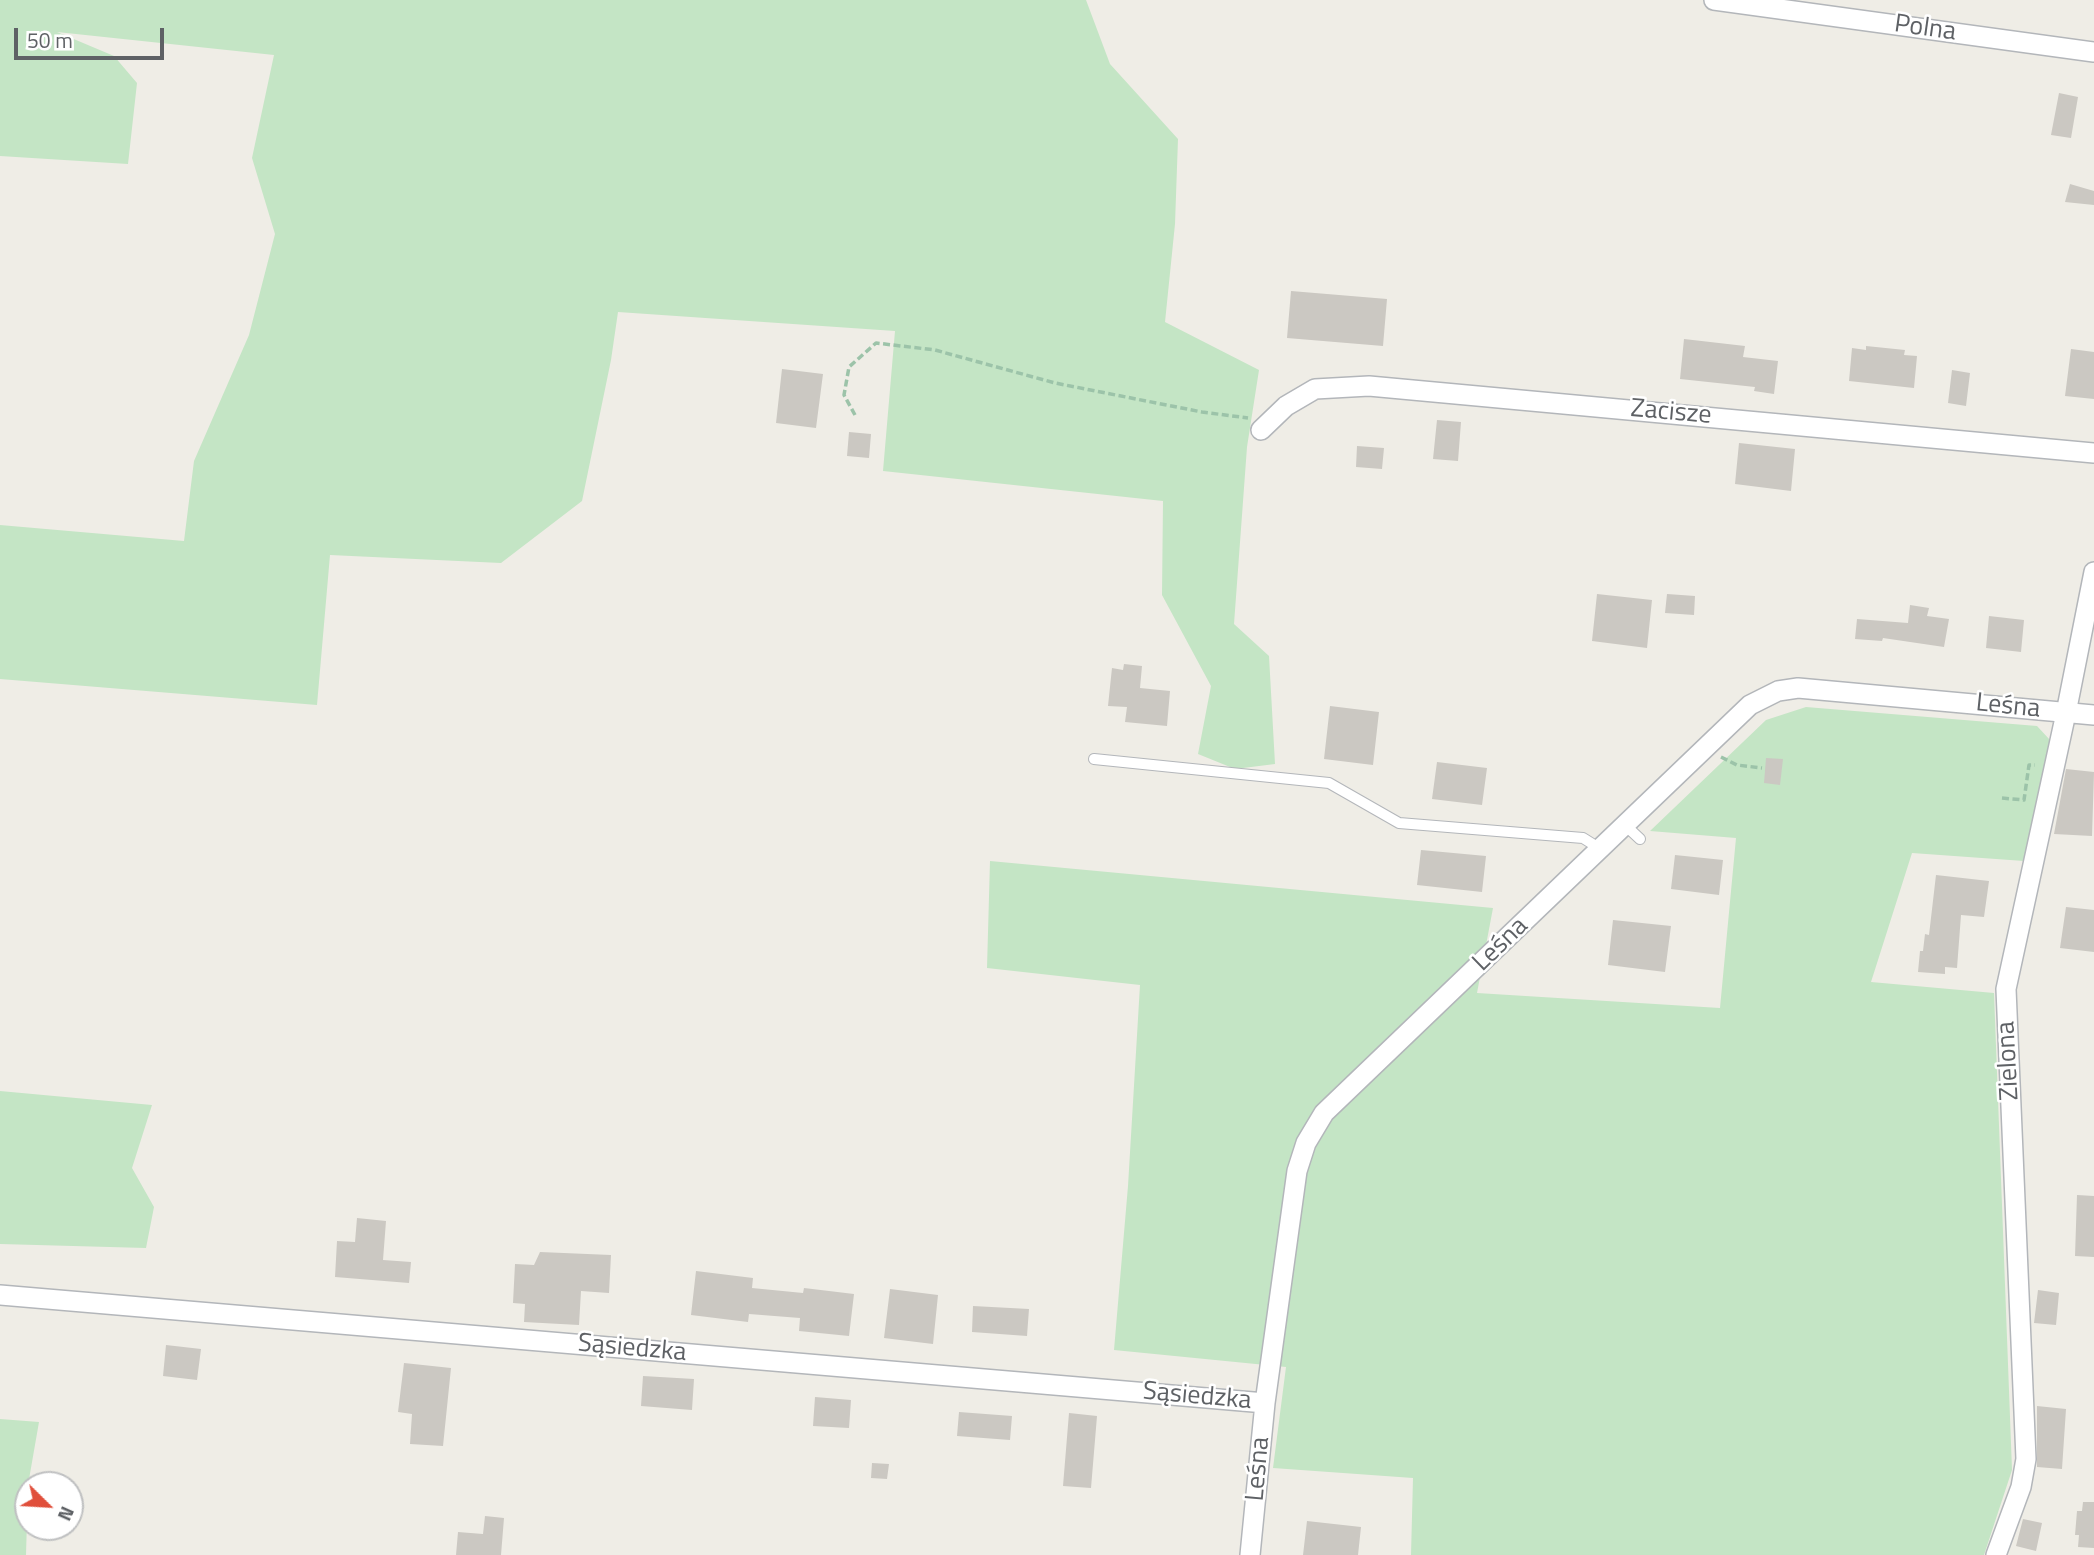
<!DOCTYPE html>
<html>
<head>
<meta charset="utf-8">
<style>
  body { margin:0 }
  #map { position:relative; width:2094px; height:1555px; overflow:hidden; background:#efede6; font-family:"Titillium Web",sans-serif }
  canvas { display:block }
  .north { position:absolute; left:14px; top:1471px; width:70px; height:70px; box-sizing:border-box; background:#fff; border:2px solid #bfc0c1; border-radius:50%; rotate:114deg; font-size:19px; font-weight:700; line-height:28px; text-align:center; color:#5e6165 }
  .north::after { content:''; display:block; margin:auto; width:24px; height:32px; background:#e04f3b; clip-path:polygon(50% 0,100% 100%,50% 72%,0 100%) }
  .scale { position:absolute; left:14px; top:28px; width:150px; height:32px; box-sizing:border-box; border:4px solid #5e6165; border-top:0; padding-left:9px; font-size:21px; line-height:24px; white-space:nowrap; color:#5e6165; -webkit-text-stroke:5px #fff; paint-order:stroke }
</style>
</head>
<body>
<div id="map">
<canvas width="2094" height="1555"></canvas>
<div class="north">N</div>
<div class="scale">50 m</div>
</div>
<script>
const ctx = document.querySelector('canvas').getContext('2d');
ctx.lineJoin = 'round';
function fill(path, color) { ctx.fillStyle = color; ctx.fill(path, 'evenodd'); }
const toPath = rows => new Path2D(rows.map(r => 'M' + r).join(''));
function trace(path, color, width, dash) { ctx.strokeStyle = color; ctx.lineWidth = width; ctx.lineCap = dash ? 'butt' : 'round'; ctx.setLineDash(dash || []); ctx.stroke(path); }
function drawText(font, color, halo, rows, align = 'center') {
  ctx.font = font + ' "Titillium Web",sans-serif'; ctx.lineWidth = 5; ctx.setLineDash([]); ctx.textBaseline = 'middle'; ctx.strokeStyle = halo; ctx.fillStyle = color; for (const [text, x, y, turn = 0] of rows) {
    ctx.save(); ctx.translate(x, y); ctx.rotate((+turn || 0) * Math.PI / 180); ctx.textAlign = isNaN(turn) ? turn : align; if (halo) ctx.strokeText(text, 0, 0); ctx.fillText(text, 0, 0); ctx.restore();
  }
}
const green = toPath([
  [0,0,1086,0,1110,64,1178,139,1175,224,1165,322,1259,370,1247,447,1234,624,1269,656,1275,764,1235,769,1198,754,1211,686,1162,595,1163,501,883,471,895,331,618,312,611,360,582,501,501,563,330,555,317,705,0,679,0,525,184,541,194,461,249,335,275,234,252,158,274,55,57,32,114,56,137,83,128,164,0,156],
  [1806,707,2037,726,2050,740,2024,861,1912,853,1871,982,1994,993,2012,1470,1984,1555,1411,1555,1413,1478,1273,1468,1286,1367,1114,1350,1128,1186,1140,985,987,968,990,861,1493,908,1477,993,1720,1008,1736,838,1650,831,1766,720],
  [0,1091,152,1105,132,1168,154,1207,146,1248,0,1244],
  [0,1419,39,1422,28,1485,26,1555,0,1555]
]);
const building = toPath([
  [2059,93,2078,97,2071,138,2051,135],
  [2070,184,2094,191,2094,205,2065,202],
  [1291,291,1387,299,1383,346,1287,338],
  [1684,339,1745,346,1743,357,1778,361,1774,394,1754,391,1755,387,1680,379],
  [1866,346,1905,350,1904,355,1917,356,1914,388,1849,381,1852,348,1866,350],
  [2071,349,2094,352,2094,399,2065,396],
  [782,369,823,374,816,428,776,423],
  [1952,370,1970,373,1966,406,1948,403],
  [1437,420,1461,422,1458,461,1433,459],
  [849,432,871,434,869,458,847,456],
  [1739,443,1795,449,1791,491,1735,484],
  [1357,446,1384,448,1382,469,1356,467],
  [1597,594,1652,600,1647,648,1592,641],
  [1667,594,1695,596,1694,615,1665,613],
  [1910,605,1929,608,1927,616,1949,619,1944,647,1883,638,1882,641,1855,639,1857,619,1908,623],
  [1989,616,2024,620,2021,652,1986,648],
  [1124,664,1142,666,1140,688,1170,691,1167,726,1125,722,1127,707,1108,706,1112,668,1123,670],
  [1330,706,1379,712,1373,765,1324,759],
  [1766,758,1783,759,1780,785,1764,783],
  [1437,762,1487,768,1482,805,1432,799],
  [2066,769,2094,772,2092,836,2054,834],
  [1421,850,1486,856,1482,892,1417,885],
  [1675,855,1723,860,1719,895,1671,889],
  [1936,875,1989,881,1984,917,1961,915,1957,968,1945,967,1945,974,1918,972,1920,951,1923,951,1925,934,1929,935],
  [2066,907,2094,910,2094,952,2060,948],
  [1613,920,1671,926,1665,972,1608,965],
  [2077,1195,2094,1196,2094,1257,2075,1256],
  [357,1218,386,1221,383,1260,411,1262,409,1283,335,1277,337,1241,355,1242],
  [540,1252,611,1255,609,1293,581,1291,579,1325,524,1322,525,1304,513,1303,515,1264,534,1265],
  [696,1271,753,1278,752,1288,803,1293,804,1288,854,1294,849,1336,799,1331,800,1318,749,1314,748,1322,691,1315],
  [890,1289,938,1295,933,1344,884,1338],
  [2038,1290,2059,1293,2056,1325,2034,1323],
  [973,1306,1029,1309,1027,1336,972,1332],
  [166,1345,201,1349,197,1380,163,1376],
  [404,1363,451,1368,443,1446,410,1444,412,1414,398,1412],
  [643,1376,694,1379,692,1410,641,1406],
  [815,1397,851,1400,849,1428,813,1426],
  [2037,1406,2066,1409,2062,1469,2037,1467],
  [959,1412,1012,1416,1010,1440,957,1436],
  [1069,1413,1097,1416,1091,1488,1063,1486],
  [872,1463,889,1464,887,1479,871,1478],
  [2083,1502,2094,1502,2094,1548,2078,1547,2079,1535,2075,1535,2077,1511,2082,1511],
  [485,1516,504,1518,501,1555,456,1555,458,1532,483,1534],
  [2023,1519,2042,1523,2036,1551,2016,1546],
  [1307,1521,1361,1527,1358,1555,1303,1555]
]);
const path = toPath([
  [855,415,844,395,849,367,876,343,935,350,1055,383,1202,412,1248,418],
  [1721,757,1737,765,1762,768],
  [2002,798,2024,800,2029,765,2035,765]
]);
const service = toPath([
  [1094,759,1329,783,1399,823,1583,838,1599,848],
  [1624,824,1640,839]
]);
const minor = toPath([
  [1714,0,2094,52],
  [1261,430,1286,406,1315,389,1369,386,2094,453],
  [0,1295,1265,1403],
  [1250,1555,1265,1403,1297,1171,1306,1143,1324,1113,1750,705,1778,691,1798,688,2094,715],
  [1996,1555,2021,1487,2026,1459,2006,989,2066,713,2094,572]
]);
const streetNames = [
  ["Polna",1925,29,8],
  ["Zacisze",1671,413,5],
  ["Leśna",2008,707,6],
  ["Leśna",1501,945,-44],
  ["Zielona",2009,1061,-93],
  ["Sąsiedzka",632,1349,5],
  ["Sąsiedzka",1197,1397,5],
  ["Leśna",1259,1469,-85]
];
fill(green, '#c4e5c5');
fill(building, '#cbc8c2');
trace(service, '#b3b6ba', 12);
trace(minor, '#b3b6ba', 22);
trace(path, '#9cc3a9', 3.5, [7, 3.5]);
trace(service, '#fff', 10);
trace(minor, '#fff', 19);
drawText('26px', '#5e6165', '#fff', streetNames);
</script>
</body>
</html>
